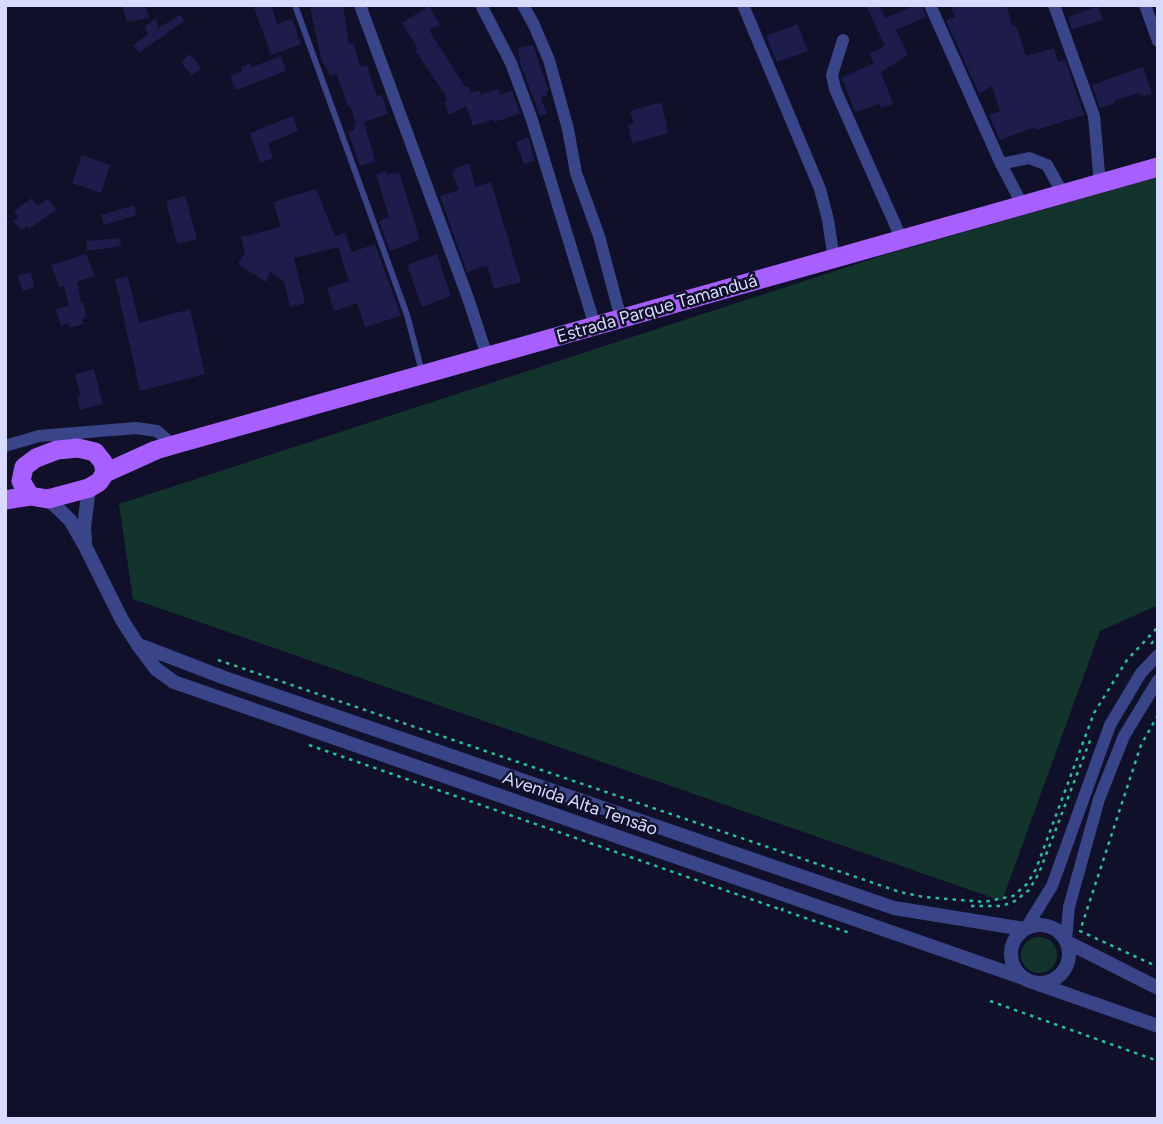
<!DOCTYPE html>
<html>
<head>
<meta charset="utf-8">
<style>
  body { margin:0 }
  #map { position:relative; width:1163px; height:1124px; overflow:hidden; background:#10102a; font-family:Figtree,sans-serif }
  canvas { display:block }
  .frame { position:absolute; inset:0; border:7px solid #d8dbff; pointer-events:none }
</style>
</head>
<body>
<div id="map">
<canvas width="1163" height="1124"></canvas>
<div class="frame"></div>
</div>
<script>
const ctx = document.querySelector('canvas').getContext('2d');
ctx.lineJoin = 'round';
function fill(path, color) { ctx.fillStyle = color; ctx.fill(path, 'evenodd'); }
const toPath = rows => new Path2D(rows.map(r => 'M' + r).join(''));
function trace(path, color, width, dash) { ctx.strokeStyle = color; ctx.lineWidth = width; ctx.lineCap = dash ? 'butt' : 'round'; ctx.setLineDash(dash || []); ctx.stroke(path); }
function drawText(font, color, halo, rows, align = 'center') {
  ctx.font = font + ' Figtree,sans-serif'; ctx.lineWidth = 5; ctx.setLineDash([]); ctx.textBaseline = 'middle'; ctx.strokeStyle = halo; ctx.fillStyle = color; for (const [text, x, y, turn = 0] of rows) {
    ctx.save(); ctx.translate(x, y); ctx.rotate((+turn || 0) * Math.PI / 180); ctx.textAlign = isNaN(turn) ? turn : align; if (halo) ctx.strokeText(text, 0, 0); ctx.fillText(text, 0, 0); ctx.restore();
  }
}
const green = toPath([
  [1158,177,1158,605,1100,631,1002,901,133,599,119,504,881,256],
  '1021 955a18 18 0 1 1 36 0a18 18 0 1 1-36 0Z'
]);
const building = toPath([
  [122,5,145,5,149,18,127,22],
  [253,5,271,5,277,24,292,19,301,44,271,55],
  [316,5,343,5,349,44,354,43,360,67,367,65,377,96,382,95,388,114,364,122,375,161,360,166,348,132,355,130,353,125,356,124,350,106,348,107,337,74,330,76,321,58,310,7],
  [866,5,879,5,885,18,915,5,921,5,926,17,896,30,908,55,881,72,893,104,881,108,879,104,855,112,842,78,874,63,869,54,885,46],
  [950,5,1006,5,1013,27,1016,26,1026,56,1054,48,1058,62,1065,60,1084,115,1036,130,1035,127,1000,140,989,115,1000,111,992,86,979,94,946,20,955,17],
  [429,6,440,24,429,30,465,87,469,86,470,93,479,90,481,95,498,89,500,95,512,91,520,114,494,122,493,119,473,126,466,106,449,115,444,102,447,100,444,93,415,50,418,49,402,23],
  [1098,6,1103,20,1072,29,1068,17],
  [180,15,184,21,139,53,133,45,148,35,145,26,156,19,158,28],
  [797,24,808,51,777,62,766,36],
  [533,45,549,91,546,92,547,96,541,97,547,114,540,116,520,63,518,48],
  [190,54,201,68,192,76,181,62],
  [281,56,286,71,236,90,230,76,242,71,241,67,250,63,252,67],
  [1143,67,1152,94,1143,96,1138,93,1116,100,1114,104,1100,108,1092,85],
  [658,103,662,104,668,133,632,143,628,125,634,124,630,111],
  [293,116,298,131,268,143,273,158,260,163,250,133],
  [528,137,535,161,524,164,516,142],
  [82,155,110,165,101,193,72,183],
  [469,163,475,187,491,182,521,282,494,289,487,265,467,272,440,196,459,190,452,173,454,173,452,170],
  [386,171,387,175,399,172,420,240,390,251,379,221,389,217,376,174],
  [316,189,335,236,345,233,352,252,375,244,401,316,365,327,357,303,334,311,327,288,349,281,338,247,294,258,305,303,290,307,284,281,270,272,266,282,238,264,245,253,241,237,281,227,273,202],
  [185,196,197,239,177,244,166,201],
  [32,198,37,206,48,199,56,210,29,229,27,226,21,230,13,221,18,217,14,211],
  [134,205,137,215,104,225,101,215],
  [120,238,121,246,87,251,86,241],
  [86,254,95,276,77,282,81,302,83,302,87,317,82,319,84,324,69,328,68,323,61,326,56,309,69,306,64,286,59,287,51,265],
  [437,254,451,296,422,307,407,265],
  [31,272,34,287,23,291,18,276],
  [128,276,139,323,190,309,205,374,140,391,115,279],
  [94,369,103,404,80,410,77,396,80,395,75,374]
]);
const path = toPath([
  [1151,644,1158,636],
  [218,660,900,892,924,897,984,902,1013,896,1027,884,1036,869,1094,713,1127,660,1158,627],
  [1158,715,1141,745,1080,931,1158,967],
  [309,745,782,910],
  [971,906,1002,906,1015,901,1029,890,1039,873,1091,738],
  [783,908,782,910,850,933],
  [990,1001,1158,1061]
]);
const service = toPath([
  [295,5,407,315,422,372]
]);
const minor = toPath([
  [360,5,469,301,487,356],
  [481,5,511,63,531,117,595,326],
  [523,5,534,25,549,60,568,129,576,173,599,236,621,319],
  [743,5,820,189,828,220,834,259],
  [930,5,1001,164,1023,206],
  [1054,5,1094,116,1100,184],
  [1145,5,1158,41],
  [843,40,832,75,835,89,902,240],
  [1001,164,1029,158,1047,165,1063,194],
  [5,446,39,436,136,428,157,431,173,445],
  [1026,928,1052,886,1110,725,1141,673,1158,655],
  [1066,940,1069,907,1099,799,1124,736,1158,680]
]);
const tertiary = toPath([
  [48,499,70,520,85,546,122,620,138,645,156,669,174,682,1023,978],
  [85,541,84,527,89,488],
  [139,645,225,678,894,908,1024,929],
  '1011 954a29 29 0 1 1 58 0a29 29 0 1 1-58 0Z',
  [1067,942,1158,988],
  [1038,984,1158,1026]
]);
const primary = toPath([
  [78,448,95,452,103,462,105,473,99,482,89,488,48,499,30,496,21,481,24,467,36,458,57,450,78,448],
  [105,473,156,450,173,445,1158,167],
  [5,500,30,496]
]);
const streetNames = [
  ["Estrada Parque Tamanduá",657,309,-16],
  ["Avenida Alta Tensāo",580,804,19]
];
fill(green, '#13342d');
fill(building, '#1d1c4b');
trace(path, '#2ebe9c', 2.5, [3.5, 5]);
trace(service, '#3a4589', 6);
trace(minor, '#3a4589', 12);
trace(tertiary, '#3a4589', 14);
trace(primary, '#a75fff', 19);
drawText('18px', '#d8dbff', '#10102a', streetNames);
</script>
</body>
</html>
